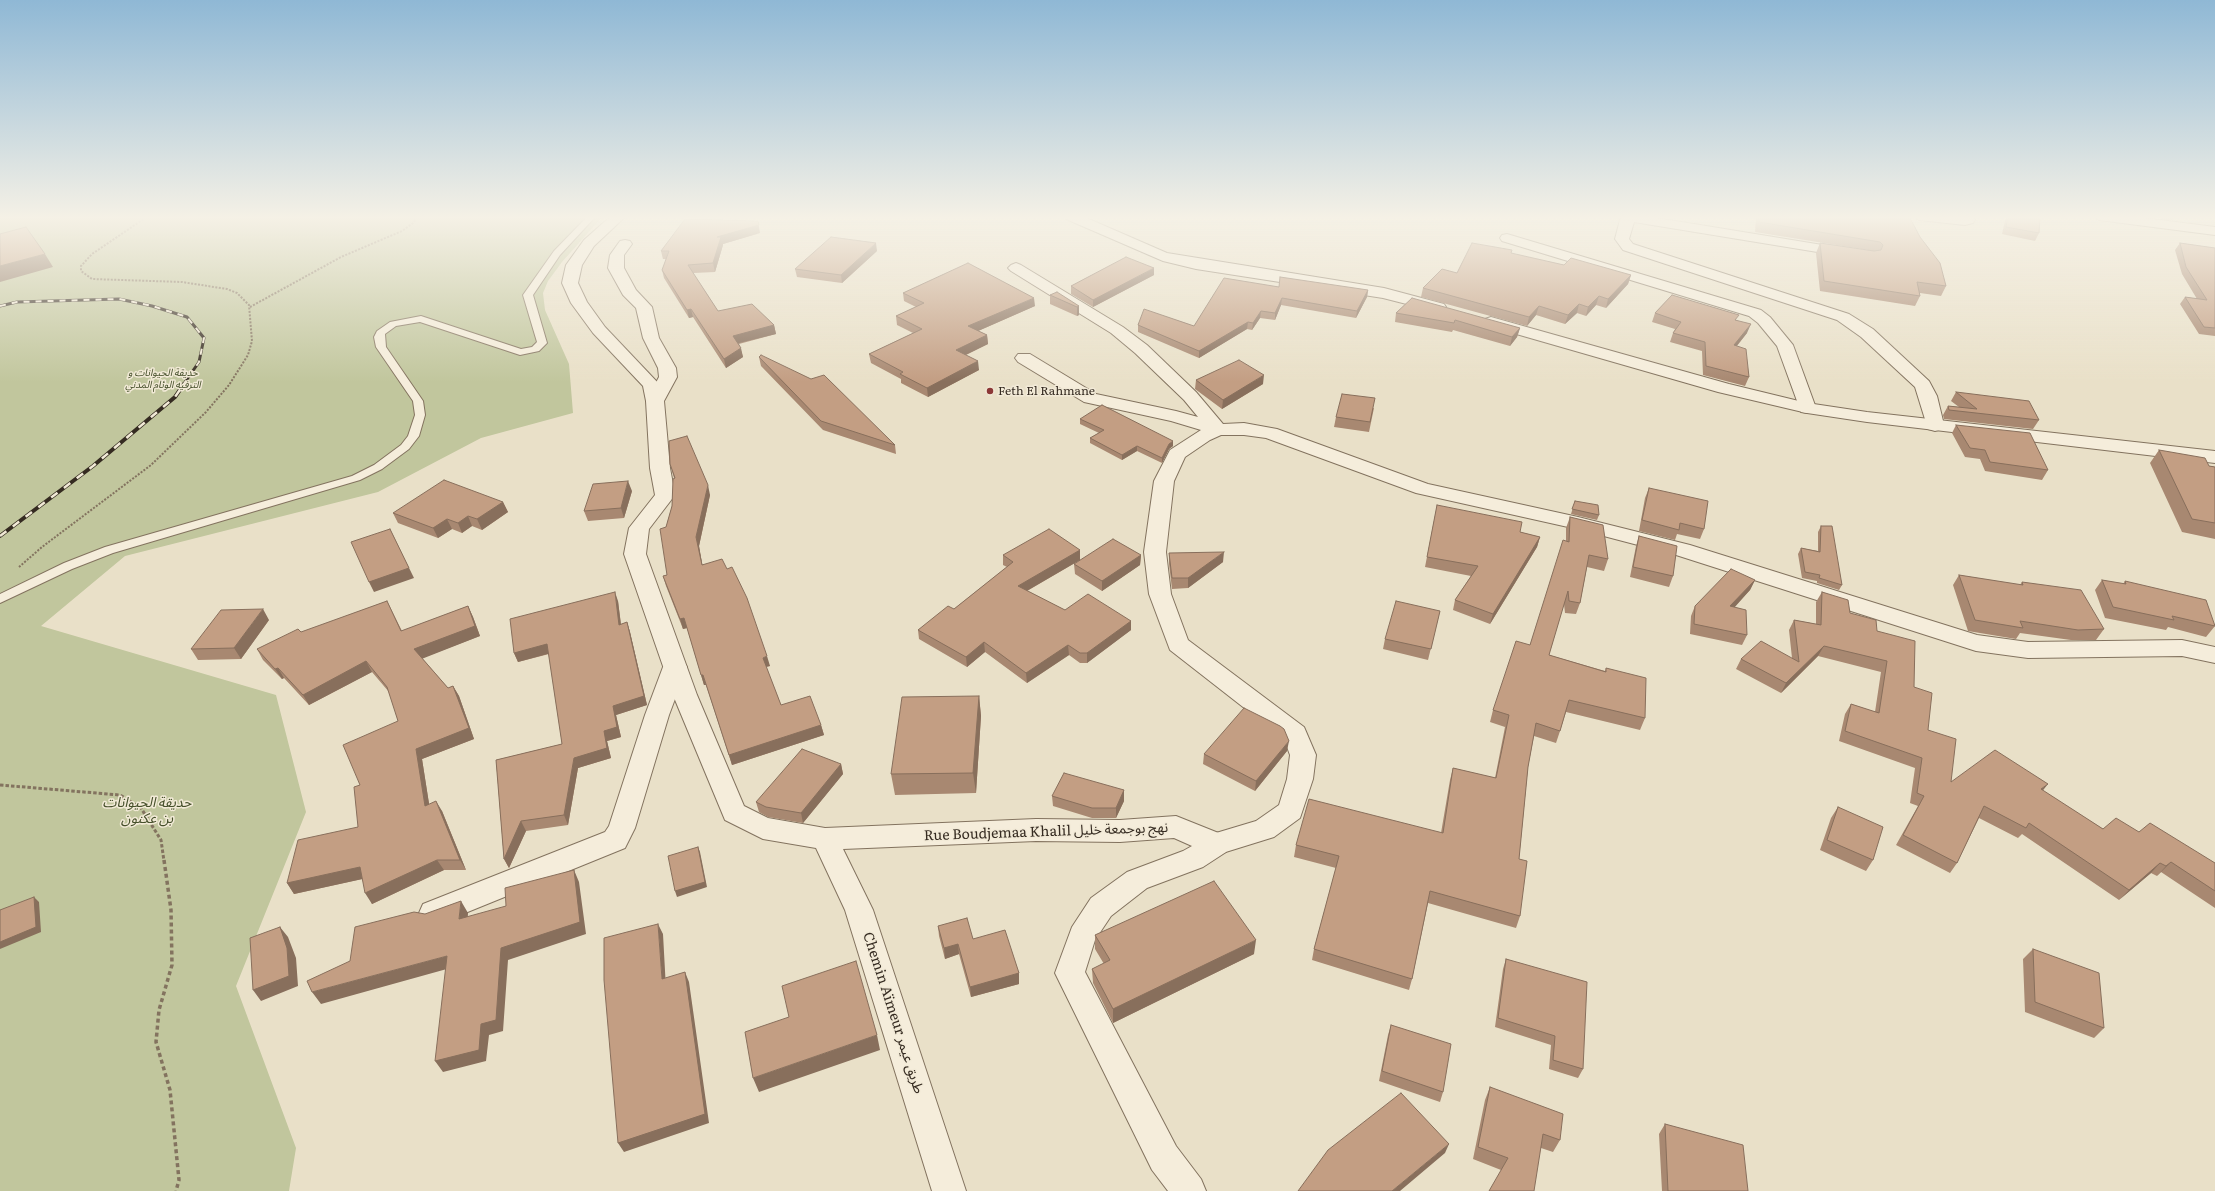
<!DOCTYPE html>
<html>
<head>
<meta charset="utf-8">
<style>
  body { margin:0 }
  canvas { display:block; background:#e9e0c8 }
</style>
</head>
<body>
<canvas width="2215" height="1191"></canvas>
<script>
const ctx = document.querySelector('canvas').getContext('2d');
ctx.lineJoin = 'round';
function fill(path, color) { ctx.fillStyle = color; ctx.fill(path, 'evenodd'); }
const toPath = rows => new Path2D(rows.map(r => 'M' + r).join(''));
function trace(path, color, width, dash) { ctx.strokeStyle = color; ctx.lineWidth = width; ctx.lineCap = dash ? 'butt' : 'round'; ctx.setLineDash(dash || []); ctx.stroke(path); }
function drawText(font, color, halo, rows, align = 'center') {
  ctx.font = font + ' Literata,"Noto Sans Arabic",serif'; ctx.lineWidth = 3; ctx.setLineDash([]); ctx.textBaseline = 'middle'; ctx.strokeStyle = halo; ctx.fillStyle = color; for (const [text, x, y, turn = 0] of rows) {
    ctx.save(); ctx.translate(x, y); ctx.rotate((+turn || 0) * Math.PI / 180); ctx.textAlign = isNaN(turn) ? turn : align; if (halo) ctx.strokeText(text, 0, 0); ctx.fillText(text, 0, 0); ctx.restore();
  }
}
const green = toPath([
  [0,216,603,216,562,262,548,281,543,293,545,310,569,364,573,413,481,438,378,492,125,556,41,626,276,695,306,812,236,986,296,1148,289,1191,0,1191]
]);
const pathFar2 = toPath([
  [250,307,341,257,402,231,413,223,418,216],
  [19,567,42,547,151,465,206,412,229,385,248,355,252,341,249,305,237,293,227,289,182,282,92,279,81,271,81,266,92,254,148,216]
]);
const pathFar1 = toPath([
  [0,785,120,795,141,808,161,840,164,861]
]);
const path = toPath([
  [164,860,171,910,172,965,159,1010,156,1042,170,1090,179,1180,176,1191]
]);
const service = toPath([
  [588,216,596,216,560,255,533,295,547,343,539,351,520,355,420,322,396,326,385,334,386,347,423,401,425,415,419,436,409,449,382,469,360,480,113,553,72,569,0,603,0,594,64,563,105,547,352,476,374,465,401,445,408,436,415,415,413,401,376,347,374,337,377,331,390,322,421,316,521,349,532,347,537,342,523,295,554,251,588,216]
]);
const minor = toPath([
  [1621,216,1645,216,1853,250,1855,253,1853,256,1848,257,1634,222,1629,239,1633,244,1849,314,1873,329,1929,381,1937,396,1944,425,1942,429,1935,431,1928,429,1915,387,1861,337,1837,320,1623,250,1615,239,1621,216],
  [1912,216,1974,216,1975,220,1973,223,1965,225,1919,220,1912,216],
  [2092,216,2129,216,2215,227,2215,235,2099,220,2092,216],
  [1507,234,1761,310,1770,317,1793,345,1816,408,1813,412,1807,413,1801,412,1777,346,1758,323,1749,316,1502,241,1500,238,1502,235,1507,234],
  [625,240,630,241,632,244,624,255,624,268,636,290,652,307,659,338,676,368,677,377,664,401,661,405,655,406,649,405,646,401,659,377,658,368,643,338,636,308,623,295,608,268,610,255,620,241,625,240],
  [1016,263,1021,265,1123,327,1147,345,1196,392,1223,424,1244,423,1277,429,1428,484,1578,517,1690,545,1977,635,2028,642,2182,640,2215,647,2215,663,2182,656,2028,658,1976,651,1676,555,1577,529,1416,493,1266,438,1244,435,1221,435,1210,440,1185,457,1174,481,1166,552,1171,594,1188,640,1304,727,1316,755,1313,779,1300,818,1274,837,1216,855,1206,852,1202,844,1206,836,1256,821,1279,805,1287,779,1290,755,1284,739,1170,650,1149,594,1144,552,1154,481,1170,450,1201,430,1171,421,1084,402,1018,362,1015,358,1018,354,1030,354,1096,394,1176,411,1198,417,1184,400,1135,353,1111,333,1011,271,1008,268,1011,265,1016,263],
  [675,659,683,661,687,667,669,715,635,828,625,848,443,922,433,925,423,922,419,913,423,904,605,832,609,826,645,715,663,667,667,661,675,659]
]);
const tertiary = toPath([
  [611,216,626,216,594,246,582,265,578,283,587,302,605,327,660,385,664,401,670,468,675,495,649,529,646,554,697,695,744,806,768,818,825,828,1036,819,1120,820,1176,816,1226,836,1230,844,1226,852,1203,867,1147,888,1111,916,1095,940,1085,972,1176,1146,1201,1179,1206,1191,1168,1191,1152,1170,1055,973,1072,927,1091,898,1127,872,1183,851,1192,846,1174,838,1120,842,1036,841,843,849,873,910,966,1191,932,1191,845,910,816,848,763,839,725,820,673,695,624,554,629,528,655,495,650,468,646,401,643,386,593,333,571,303,562,283,566,265,584,240,611,216],
  [1064,216,1082,216,1167,253,1384,288,1444,304,1446,307,1444,310,1438,312,1383,298,1196,269,1163,261,1066,219,1064,216],
  [1491,317,1729,384,1807,403,1867,412,2215,451,2215,463,1867,422,1807,413,1718,392,1485,325,1483,322,1485,319,1491,317]
]);
const railFar1 = toPath([
  [0,306,17,302,119,299,152,306,187,317,204,338,199,362,183,385]
]);
const rail = toPath([
  [0,536,93,466,175,397,184,384]
]);
const wall = toPath([
  [1756,216,1909,216,1920,237,1946,286,1941,296,1920,293,1920,296,1915,306,1820,291,1816,253,1820,243,1874,251,1755,232],
  [2006,216,2040,216,2039,233,2035,241,2002,234],
  [2140,216,2174,216,2172,220],
  [760,233,723,244,723,245,715,272,693,273,718,311,774,325,776,334,739,344,743,357,726,368,693,317,689,318,664,278,662,270,666,259,663,259,661,251],
  [2180,243,2215,248,2215,336,2199,334,2180,304,2185,297,2197,299,2182,274,2175,250],
  [877,251,842,283,797,277,795,269],
  [1512,254,1564,265,1631,275,1628,284,1606,308,1596,305,1586,316,1577,313,1565,324,1536,315,1527,326,1421,297,1423,288,1457,273],
  [1154,275,1093,307,1071,294,1071,286],
  [1279,287,1368,290,1367,297,1356,318,1281,305,1275,320,1260,318,1252,330,1247,329,1199,358,1138,332,1138,325,1194,326],
  [903,293,1035,306,978,331,987,335,988,344,966,355,979,370,928,397,901,383,901,379,871,363,869,354,913,333,897,325,896,316,916,307,904,301],
  [1050,295,1079,306,1079,315,1077,316,1050,304],
  [1396,313,1520,328,1517,337,1510,346,1453,330,1452,332,1395,322],
  [1655,313,1737,320,1747,333,1737,346,1749,377,1745,386,1703,375,1702,351,1670,342,1673,333,1675,329,1652,322],
  [759,357,895,445,896,454,823,430,761,366],
  [1196,380,1263,384,1222,409,1195,389],
  [1956,392,2039,420,2033,429,1944,419,1943,415,1948,406,1959,407,1951,401],
  [1374,408,1369,432,1334,427,1336,417],
  [1080,419,1173,446,1169,449,1162,463,1137,451,1122,460,1090,443,1090,438,1099,433,1080,424],
  [1956,425,2048,470,2042,480,1985,471,1980,459,1965,457,1952,433],
  [2159,450,2209,466,2215,467,2215,539,2182,532,2150,463],
  [670,464,710,495,699,546,702,564,770,666,766,667,781,705,821,725,824,735,732,765,706,685,704,685,687,628,683,629,666,586,663,576,667,575,666,527,672,506,674,478],
  [1649,488,1704,529,1700,539,1677,534,1675,540,1639,531,1645,498],
  [632,491,624,518,588,521,584,511],
  [1575,501,1599,515,1597,520,1571,514],
  [503,502,508,512,482,530,472,526,462,533,452,529,438,538,398,523,393,513],
  [1437,505,1520,532,1540,537,1537,547,1490,624,1453,610,1455,600,1471,576,1425,567],
  [1570,517,1608,559,1604,571,1587,567,1580,603,1576,614,1565,613,1564,604,1549,655,1605,671,1606,668,1645,718,1640,730,1566,712,1560,731,1556,743,1534,736,1528,767,1519,859,1520,916,1516,928,1428,903,1412,979,1409,990,1312,960,1314,949,1336,868,1294,857,1296,845,1441,833,1450,780,1453,768,1495,778,1505,727,1490,722,1493,710,1530,645,1566,541,1566,528],
  [1821,526,1842,585,1839,590,1817,583,1817,581,1802,578,1798,554,1801,548,1818,551,1818,532],
  [1639,536,1673,576,1669,587,1630,577,1636,546],
  [1080,550,1080,560,1027,591,1065,610,1131,621,1131,630,1087,663,1080,663,1069,655,1027,683,985,652,967,667,919,639,918,630,954,609,1007,567,1003,565,1003,555],
  [1169,553,1223,562,1188,588,1172,589,1169,564],
  [1141,555,1140,565,1102,591,1075,574,1074,564],
  [1959,575,2020,585,2022,582,2104,629,2096,640,2071,640,2020,633,2016,639,1968,631,1953,585],
  [1755,580,1750,590,1734,607,1747,635,1742,645,1690,634,1691,616,1695,606],
  [2102,580,2123,584,2125,581,2215,626,2206,637,2168,627,2166,630,2105,618,2095,590],
  [1822,592,1850,613,1877,631,1914,687,1928,730,1951,782,2043,791,2103,829,2139,832,2215,863,2215,908,2161,872,2157,876,2151,873,2119,900,2022,834,2018,838,1979,818,1957,863,1950,873,1896,845,1918,806,1910,803,1915,768,1839,741,1845,714,1851,704,1875,712,1881,672,1818,656,1781,693,1736,669,1741,659,1792,658,1789,630,1794,620,1816,624,1816,602],
  [387,601,402,631,468,606,473,617,480,636,422,658,448,688,453,686,459,696,474,739,422,759,429,804,442,811,466,870,444,870,372,904,362,879,294,894,287,883,358,827,360,785,398,721,389,692,372,672,309,705,284,678,282,679,263,660,257,649],
  [618,601,621,624,627,622,630,632,647,705,616,715,621,737,607,741,611,758,578,768,568,825,526,831,509,868,504,859,496,760,562,744,549,654,518,662,514,653],
  [1440,611,1428,660,1383,649,1385,639],
  [269,620,241,659,198,660,191,649],
  [979,696,981,716,976,793,895,795,891,774],
  [1287,751,1255,791,1203,764,1204,754],
  [841,764,843,774,803,823,768,817,759,812,756,802],
  [1124,790,1124,801,1116,818,1092,818,1053,806,1052,796],
  [1838,807,1873,860,1866,871,1820,850,1831,818],
  [938,926,973,939,1019,973,1019,984,971,997,959,954,945,959,939,936],
  [1095,935,1254,954,1113,1023,1093,983,1092,969,1104,964,1095,949],
  [2033,949,2104,1028,2094,1038,2025,1012,2023,959],
  [1506,959,1583,1069,1578,1078,1549,1069,1551,1045,1495,1027,1503,969],
  [1391,1025,1443,1092,1440,1102,1379,1081,1388,1035],
  [1490,1087,1560,1140,1553,1152,1541,1148,1501,1170,1473,1159,1485,1100],
  [1665,1124,1748,1191,1662,1191,1659,1134]
]);
const shadedWall = toPath([
  [758,221,760,233,723,244,723,245,715,272,713,263,717,237],
  [876,243,877,251,842,283,841,275],
  [45,254,53,267,0,282,0,266],
  [1154,268,1154,275,1093,307,1093,300],
  [1631,275,1628,284,1606,308,1608,299],
  [1368,290,1367,297,1356,318,1357,311],
  [1599,296,1596,305,1586,316,1588,307],
  [1034,298,1035,306,969,335,968,326],
  [1282,298,1281,305,1275,320,1275,313],
  [1579,304,1577,313,1565,324,1568,315],
  [1079,306,1079,315,1077,316,1077,307],
  [1539,306,1536,315,1527,326,1529,317],
  [691,309,693,317,689,318,687,310],
  [1261,311,1260,318,1252,330,1253,323],
  [1248,322,1247,329,1199,358,1199,351],
  [1751,324,1747,333,1730,354,1734,345],
  [774,325,776,334,735,344,733,336],
  [1520,328,1517,337,1510,346,1512,337],
  [987,335,988,344,957,359,956,350],
  [741,348,743,357,726,368,724,359],
  [978,361,979,370,928,397,927,388],
  [1264,375,1263,384,1222,409,1223,400],
  [1173,441,1173,446,1169,449,1162,463,1162,458,1169,444],
  [1137,446,1137,451,1122,460,1122,455],
  [628,481,632,491,624,518,621,508],
  [708,485,710,495,699,546,704,574,702,565,696,537],
  [503,502,508,512,482,530,477,519],
  [468,516,472,526,462,533,458,523],
  [447,519,452,529,438,538,433,528],
  [390,529,414,578,374,592,369,582],
  [1540,537,1537,547,1490,624,1493,614],
  [1080,550,1080,560,1018,596,1018,586],
  [1224,552,1223,562,1188,588,1188,578],
  [1141,555,1140,565,1102,591,1102,581],
  [1755,580,1750,590,1726,617,1730,606],
  [615,592,618,601,622,634,619,625],
  [468,606,473,617,480,636,419,660,414,649],
  [263,609,269,620,241,659,234,648],
  [684,618,687,628,683,629,680,619],
  [1131,621,1131,630,1087,663,1087,653],
  [627,622,630,632,647,705,616,715,621,737,607,741,611,758,578,768,568,825,564,815,574,758,604,731,613,706],
  [984,642,985,652,967,667,966,657],
  [547,644,551,653,518,662,514,653],
  [1068,645,1069,655,1027,683,1026,673],
  [1824,646,1818,656,1781,693,1786,683],
  [767,656,770,666,765,667,763,658],
  [366,661,372,672,309,705,303,695],
  [278,668,284,678,282,679,275,669],
  [701,675,703,675,706,685,704,685],
  [453,686,459,696,474,739,422,759,431,816,425,806,416,749],
  [979,696,981,716,976,793,973,773],
  [821,725,824,735,732,765,729,755],
  [1289,741,1287,751,1255,791,1256,781],
  [841,764,843,774,803,823,801,813],
  [2048,784,2040,794,2041,789],
  [1124,790,1124,801,1116,818,1116,808],
  [436,801,442,811,466,870,460,860],
  [521,821,526,831,509,868,504,859],
  [698,847,700,852,707,887,677,897,675,891],
  [437,860,444,870,372,904,365,893],
  [2171,862,2157,876,2166,866],
  [2160,863,2151,873,2119,900,2129,890],
  [360,867,367,878,294,894,287,883],
  [574,870,579,882,586,934,508,960,503,1031,489,1035,486,1061,443,1072,435,1061,481,1024,501,948],
  [34,897,39,902,41,932,0,949,0,942],
  [461,901,468,913,467,931,459,919],
  [658,924,663,934,666,989,662,979],
  [280,927,288,937,296,958,298,986,261,1001,253,990],
  [1256,940,1254,954,1113,1023,1113,1009],
  [958,944,959,954,945,959,944,948],
  [447,956,454,967,321,1004,312,992],
  [685,972,689,982,709,1123,624,1152,618,1143],
  [1019,973,1019,984,971,997,970,987],
  [877,1035,880,1050,759,1092,753,1078],
  [1449,1144,1445,1153,1400,1191,1392,1191]
]);
const building = toPath([
  [1759,216,1909,216,1920,237,1940,263,1946,286,1917,282,1920,296,1824,281,1820,243,1874,251,1881,250,1883,245,1880,242,1759,222,1759,216],
  [2008,216,2040,216,2039,233,2006,227,2008,216],
  [685,219,758,221,759,225,717,237,721,237,713,263,688,265,718,311,752,304,774,325,733,336,741,348,724,359,691,309,687,310,662,270,669,251,661,251,685,219],
  [26,227,45,254,0,266,0,234,26,227],
  [831,237,876,243,841,275,795,269,831,237],
  [1472,243,1512,250,1511,253,1564,265,1571,258,1631,275,1608,299,1599,296,1588,307,1579,304,1568,315,1539,306,1529,317,1423,288,1442,269,1457,273,1472,243],
  [2180,243,2215,248,2215,328,2204,327,2185,297,2207,300,2186,267,2180,243],
  [1126,257,1154,268,1093,300,1071,286,1126,257],
  [968,263,1034,298,968,326,987,335,956,350,978,361,927,388,900,374,903,372,869,354,922,329,896,316,924,303,903,293,968,263],
  [1280,277,1368,290,1357,311,1282,298,1275,313,1261,311,1253,323,1248,322,1199,351,1138,325,1144,309,1194,326,1224,278,1279,287,1280,277],
  [1057,292,1079,306,1077,307,1050,295,1057,292],
  [1672,295,1739,315,1735,320,1751,324,1734,345,1746,349,1749,377,1706,366,1705,342,1673,333,1681,322,1655,313,1672,295],
  [1412,298,1520,328,1512,337,1455,320,1454,323,1396,313,1412,298],
  [761,355,811,379,824,375,895,445,821,421,759,357,761,355],
  [1239,360,1264,375,1223,400,1196,380,1239,360],
  [1956,392,2029,401,2039,420,1949,410,1948,406,1977,409,1956,392],
  [1342,394,1375,398,1370,422,1336,417,1342,394],
  [1102,405,1173,441,1169,444,1162,458,1137,446,1122,455,1090,438,1104,430,1080,419,1102,405],
  [1956,425,2030,433,2048,470,1990,462,1985,450,1970,448,1956,425],
  [687,436,708,485,696,537,702,565,722,559,727,569,732,567,747,598,767,656,763,658,781,705,810,696,821,725,729,755,703,675,701,675,684,618,680,619,663,576,667,575,660,529,666,527,672,506,673,479,675,478,670,464,669,441,687,436],
  [2159,450,2205,458,2209,466,2215,467,2215,523,2192,519,2159,450],
  [444,480,503,502,477,519,468,516,458,523,447,519,433,528,393,513,444,480],
  [628,481,621,508,584,511,593,484,628,481],
  [1649,488,1708,501,1704,529,1680,523,1679,530,1642,520,1649,488],
  [1575,501,1598,505,1599,515,1572,509,1575,501],
  [1437,505,1522,522,1520,532,1540,537,1493,614,1455,600,1478,566,1427,557,1437,505],
  [1570,517,1603,525,1608,559,1589,555,1580,603,1569,601,1568,591,1549,655,1606,672,1606,668,1646,678,1645,718,1569,700,1560,731,1536,723,1528,767,1519,859,1527,861,1520,916,1430,891,1412,979,1314,949,1339,856,1296,845,1309,799,1443,833,1453,768,1496,778,1509,715,1493,710,1516,641,1530,645,1563,540,1569,542,1570,517],
  [1821,526,1832,526,1842,585,1819,578,1820,575,1805,572,1801,548,1820,552,1821,526],
  [390,529,409,568,369,582,351,542,390,529],
  [1049,529,1080,550,1018,586,1065,610,1088,594,1131,621,1087,653,1080,653,1068,645,1026,673,984,642,966,657,918,630,948,606,954,609,1013,562,1003,555,1049,529],
  [1639,536,1677,546,1673,576,1633,567,1639,536],
  [1113,539,1141,555,1102,581,1074,564,1113,539],
  [1224,552,1188,578,1172,578,1169,553,1224,552],
  [1731,569,1755,580,1730,606,1746,610,1747,635,1694,624,1695,606,1731,569],
  [1959,575,2023,585,2022,582,2081,590,2104,629,2078,630,2020,621,2023,628,1975,620,1959,575],
  [2102,580,2126,584,2125,581,2206,600,2215,626,2172,616,2174,620,2113,607,2102,580],
  [615,592,619,625,627,622,644,696,613,706,617,727,604,731,607,748,574,758,564,815,521,821,504,859,496,760,562,744,547,644,514,653,510,619,615,592],
  [1822,592,1848,600,1850,613,1876,620,1877,631,1915,641,1914,687,1932,693,1928,730,1956,739,1951,782,1995,750,2048,784,2041,789,2103,829,2116,818,2139,832,2150,823,2215,863,2215,891,2171,862,2166,866,2160,863,2129,890,2029,823,2026,828,1984,806,1957,863,1903,835,1924,796,1917,793,1922,758,1845,731,1851,704,1879,713,1887,661,1824,646,1786,683,1741,659,1761,641,1799,662,1794,620,1821,625,1822,592],
  [387,601,401,631,468,606,475,626,414,649,448,688,453,686,469,728,416,749,425,806,436,801,460,860,437,860,365,893,360,867,287,883,298,840,358,827,354,787,360,785,343,745,398,721,387,687,366,661,303,695,278,668,275,669,257,649,298,629,301,632,387,601],
  [1396,601,1440,611,1431,649,1385,639,1396,601],
  [263,609,234,648,191,649,221,610,263,609],
  [979,696,973,773,891,774,902,697,979,696],
  [1244,708,1280,726,1284,729,1289,741,1256,781,1204,754,1244,708],
  [802,749,841,764,801,813,766,807,756,802,802,749],
  [1064,773,1124,790,1116,808,1092,808,1052,796,1064,773],
  [1838,807,1883,827,1873,860,1827,840,1838,807],
  [698,847,705,882,675,891,668,856,698,847],
  [574,870,580,922,501,948,496,1020,481,1024,479,1050,435,1061,447,956,312,992,307,981,350,961,355,927,414,912,425,914,461,901,459,919,506,906,505,888,574,870],
  [1214,881,1256,940,1113,1009,1092,969,1110,960,1095,935,1214,881],
  [34,897,36,927,0,942,0,910,34,897],
  [967,918,973,939,1005,930,1019,973,970,987,958,944,944,948,938,926,967,918],
  [658,924,662,979,685,972,705,1114,618,1143,604,980,604,938,658,924],
  [280,927,287,948,289,976,253,990,250,938,280,927],
  [2033,949,2099,973,2104,1028,2035,1002,2033,949],
  [1506,959,1587,982,1583,1069,1553,1060,1555,1036,1498,1018,1506,959],
  [856,961,877,1035,753,1078,745,1032,789,1017,782,986,856,961],
  [1391,1025,1451,1044,1443,1092,1382,1071,1391,1025],
  [1490,1087,1563,1114,1560,1140,1543,1134,1534,1191,1489,1191,1508,1158,1478,1147,1490,1087],
  [1401,1093,1449,1144,1392,1191,1298,1191,1328,1150,1401,1093],
  [1665,1124,1743,1145,1748,1191,1668,1191,1665,1124]
]);
const markers = [
  [990,391,4,"#8b3736"]
];
const farParknames = [
  ["حديقة الحيوانات و",163,373],
  ["الترفيه الوئام المدني",163,385]
];
const poiNames = [
  ["Feth El Rahmane",998,391]
];
const nearParknames = [
  ["حديقة الحيوانات",147,803],
  ["بن عكنون",147,819]
];
const nearStreetnames = [
  ["Rue Boudjemaa Khalil نهج بوجمعة خليل",1046,832,-2],
  ["Chemin Aïmeur طريق عيمر",893,1013,72]
];
fill(green, '#c1c69d');
trace(service, '#83735f', 2);
trace(minor, '#83735f', 2);
trace(tertiary, '#83735f', 2);
trace(pathFar2, '#83735f', 2, [2, 1.5]);
trace(pathFar1, '#83735f', 3, [3.5, 2]);
trace(path, '#83735f', 3.5, [4, 3]);
fill(service, '#f5eddb');
fill(minor, '#f5eddb');
fill(tertiary, '#f5eddb');
trace(railFar1, '#352b21', 3);
trace(rail, '#352b21', 4);
trace(railFar1, '#f2ead7', 2, [6]);
trace(rail, '#f2ead7', 2.5, [8]);
fill(wall, '#a88871');
fill(shadedWall, '#886f5c');
fill(building, '#c39e83');
trace(building, '#886f5c', 1);
const sky = ctx.createLinearGradient(0, 0, 0, 382);
sky.addColorStop(0, '#8fb8d5');
sky.addColorStop(0.57, '#f5f1e6');
sky.addColorStop(1, '#f5f1e600');
ctx.fillStyle = sky;
ctx.fillRect(0, 0, 2215, 382);
for (const [x, y, r, color] of markers) { const dot = new Path2D(); dot.arc(x, y, r, 0, 2 * Math.PI); ctx.fillStyle = color; ctx.fill(dot); trace(dot, '#f2ead7', 1.5); }
drawText('italic 10px', '#454f2a', '#f2ead7', farParknames);
drawText('12px', '#352b21', '#f2ead7', poiNames, 'left');
drawText('italic 14px', '#454f2a', '#f2ead7', nearParknames);
drawText('14px', '#352b21', '#f2ead7', nearStreetnames);
</script>
</body>
</html>
